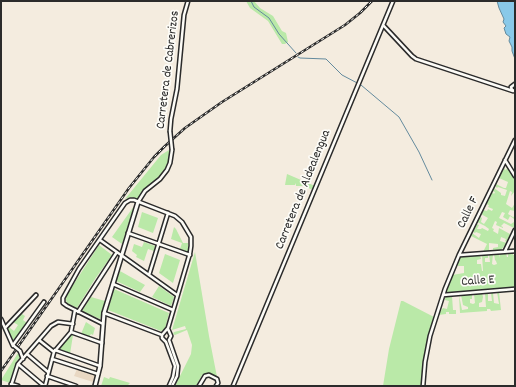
<!DOCTYPE html>
<html>
<head>
<meta charset="utf-8">
<style>
  body { margin:0 }
  #map { position:relative; width:516px; height:387px; overflow:hidden; background:#f4ecdf; font-family:Dekko,sans-serif }
  canvas { display:block }
  .frame { position:absolute; inset:0; border:2px solid #2b2b2b; pointer-events:none }
</style>
</head>
<body>
<div id="map">
<canvas width="516" height="387"></canvas>
<div class="frame"></div>
</div>
<script>
const ctx = document.querySelector('canvas').getContext('2d');
ctx.lineJoin = 'round';
function fill(path, color) { ctx.fillStyle = color; ctx.fill(path, 'evenodd'); }
const toPath = rows => new Path2D(rows.map(r => 'M' + r).join(''));
function trace(path, color, width, dash) { ctx.strokeStyle = color; ctx.lineWidth = width; ctx.lineCap = dash ? 'butt' : 'round'; ctx.setLineDash(dash || []); ctx.stroke(path); }
function drawText(font, color, halo, rows, align = 'center') {
  ctx.font = font + ' Dekko,sans-serif'; ctx.lineWidth = 3.5; ctx.setLineDash([]); ctx.textBaseline = 'middle'; ctx.strokeStyle = halo; ctx.fillStyle = color; for (const [text, x, y, turn = 0] of rows) {
    ctx.save(); ctx.translate(x, y); ctx.rotate((+turn || 0) * Math.PI / 180); ctx.textAlign = isNaN(turn) ? turn : align; if (halo) ctx.strokeText(text, 0, 0); ctx.fillText(text, 0, 0); ctx.restore();
  }
}
const built = toPath([
  [77,369,95,375,93,382,74,376]
]);
const green = toPath([
  [246,1,254,1,260,8,273,16,282,31,286,33,288,42,285,44,282,44,268,21,250,8],
  [169,150,171,150,169,161,162,174,147,187,138,198,136,199,131,197,125,199,161,155],
  [506,163,515,180,515,191,511,196,512,192,510,191,506,204,512,208,515,203,515,211,510,210,508,214,513,217,515,216,515,221,514,220,514,219,510,216,508,220,503,217,505,213,502,212,499,218,511,224,514,222,515,226,514,228,504,223,501,226,503,227,503,228,496,225,497,222,495,221,492,228,494,229,493,231,498,234,499,228,510,234,510,236,507,242,505,241,506,239,501,237,500,241,507,243,501,250,493,251,493,248,498,247,498,244,489,243,489,251,483,252,487,244,471,236,472,233,479,238,481,234,476,232,475,233,473,232,477,224,479,225,477,229,481,229,482,228,488,231,489,229,485,226,477,222,480,217,482,218,481,222,484,224,488,218,481,214,483,210,487,211,488,209,492,211,493,209,488,207,489,205,486,204,492,192,494,194,495,192,492,191,494,188,501,193,501,195,505,196,507,190,498,187,497,188,495,186,496,184,504,188,506,188,508,182,499,178,504,167,505,170,507,169,505,165],
  [287,174,315,186,313,190,304,186,296,186,296,183,295,185,285,185],
  [134,206,129,222,122,244,112,237],
  [142,212,158,218,153,233,138,227],
  [174,227,176,229,183,243,188,243,188,252,180,249,182,243,171,239],
  [144,242,155,246,154,251,148,249,144,261,136,257,137,255,132,251,134,244,142,247],
  [99,245,112,255,95,279,77,308,67,303,66,300,66,296],
  [195,252,209,336,217,377,208,373,202,375,196,386,175,386,191,354,192,345,187,330,175,335,173,334,174,332,186,329,185,326,172,330],
  [513,252,513,255,515,255,515,288,447,293,446,291,452,275,464,273,464,266,458,266,457,264,460,257,480,255,481,259,477,260,477,264,481,264,482,271,483,271,482,255,488,254,488,258,485,258,485,262,490,262,489,254,493,254,492,264,494,265,497,264,496,261,495,260,494,254,499,253,500,258,500,253,506,253,507,257,508,257,508,253],
  [165,254,180,260,173,283,159,273],
  [120,271,145,285,140,292,116,281],
  [159,286,174,297,171,306,152,297],
  [114,289,169,313,165,329,161,331,108,310],
  [497,292,499,292,501,310,491,311,490,309,487,309,487,311,460,313,459,295,462,310,468,309,468,307,463,305,461,295,472,294,472,299,470,299,470,303,473,304,475,303,474,294,482,293,483,297,482,302,479,303,479,307,486,307,485,293,488,293,488,301,492,301,491,293,493,293,494,303,499,304],
  [452,296,453,310,456,310,456,314,449,314,449,312,446,312,446,314,438,315,443,308,447,309,449,301,445,300,445,297],
  [91,297,105,301,100,319,82,311],
  [401,301,403,301,434,317,425,349,421,386,383,386,389,349],
  [23,311,22,314,25,316,23,320,27,323,14,342,12,342,7,329,9,327,14,331,18,325,13,322],
  [86,322,95,328,93,335,91,334,89,337,81,334],
  [71,334,73,335,70,354,61,351,59,348],
  [18,353,20,358,16,362,10,383,1,380],
  [104,377,109,379,110,377,130,383,127,386,101,386]
]);
const water = toPath([
  [497,1,515,1,515,59,512,51,512,47,509,41,510,37,506,34,504,28,506,26,503,22,504,19,499,8,497,1]
]);
const stream = toPath([
  [251,1,254,7,269,18,279,34,296,53],
  [298,57,300,58,326,59,342,75,361,85,399,117,419,152,432,180]
]);
const minor = toPath([
  [383,25,412,56,416,59,513,91],
  [515,84,511,87,512,90,515,91],
  [170,131,171,119,177,89,184,15,188,1],
  [505,160,515,176],
  [138,202,145,191,160,179,167,170,170,163,172,150],
  [128,233,190,255],
  [100,240,177,295],
  [505,251,515,230],
  [460,255,515,251],
  [149,275,168,213],
  [113,284,173,310],
  [443,295,515,289],
  [78,312,117,252],
  [104,313,162,335],
  [1,319,13,346],
  [103,324,67,306,63,303,63,298,79,269,125,203,130,200,134,200,175,216,182,222,191,237,191,246,190,253,168,328,162,335,162,338,166,342],
  [5,328,36,295],
  [168,329,171,336,169,340],
  [71,332,102,343],
  [39,340,54,352],
  [169,340,178,366,177,376,172,386],
  [166,342,175,366,173,377,169,386],
  [13,345,44,302],
  [55,350,100,366],
  [20,351,23,359],
  [27,354,48,372],
  [52,359,98,374],
  [18,364,44,386],
  [47,376,76,386],
  [11,384,18,386],
  [11,386,18,364,51,326,58,322,73,324],
  [45,386,54,352,71,332,75,310],
  [199,386,205,376,209,375,217,379,218,383,216,386],
  [233,386,393,1],
  [423,386,425,362,430,336,445,289,459,255,515,140]
]);
const major = toPath([
  [95,386,100,366,104,313,138,202]
]);
const rail = toPath([
  [1,371,129,188,154,157,165,146,185,128,222,102,345,25,360,13,372,1]
]);
const minorBridge = toPath([
  [170,131,172,150],
  [14,346,20,351]
]);
const streetNames = [
  ["Carretera de Cabrerizos",169,70,-83],
  ["Carretera de Aldealengua",304,190,-68],
  ["Calle F",469,213,-64],
  ["Calle E",478,282,-4]
];
fill(built, '#e9d8c3');
fill(green, '#bae9a8');
fill(water, '#89c9e9');
trace(water, '#638a9d', 1);
trace(stream, '#638a9d', 1);
trace(minor, '#2b2b2b', 5.5);
trace(major, '#2b2b2b', 6);
trace(minor, '#fdfcf7', 2.5);
trace(major, '#fdfcf7', 3);
trace(rail, '#2b2b2b', 2.5);
trace(rail, '#fdfcf7', 1, [3]);
trace(minorBridge, '#2b2b2b', 5.5, []);
trace(minorBridge, '#fdfcf7', 2.5);
drawText('13px', '#2b2b2b', '#fdfcf7', streetNames);
</script>
</body>
</html>
